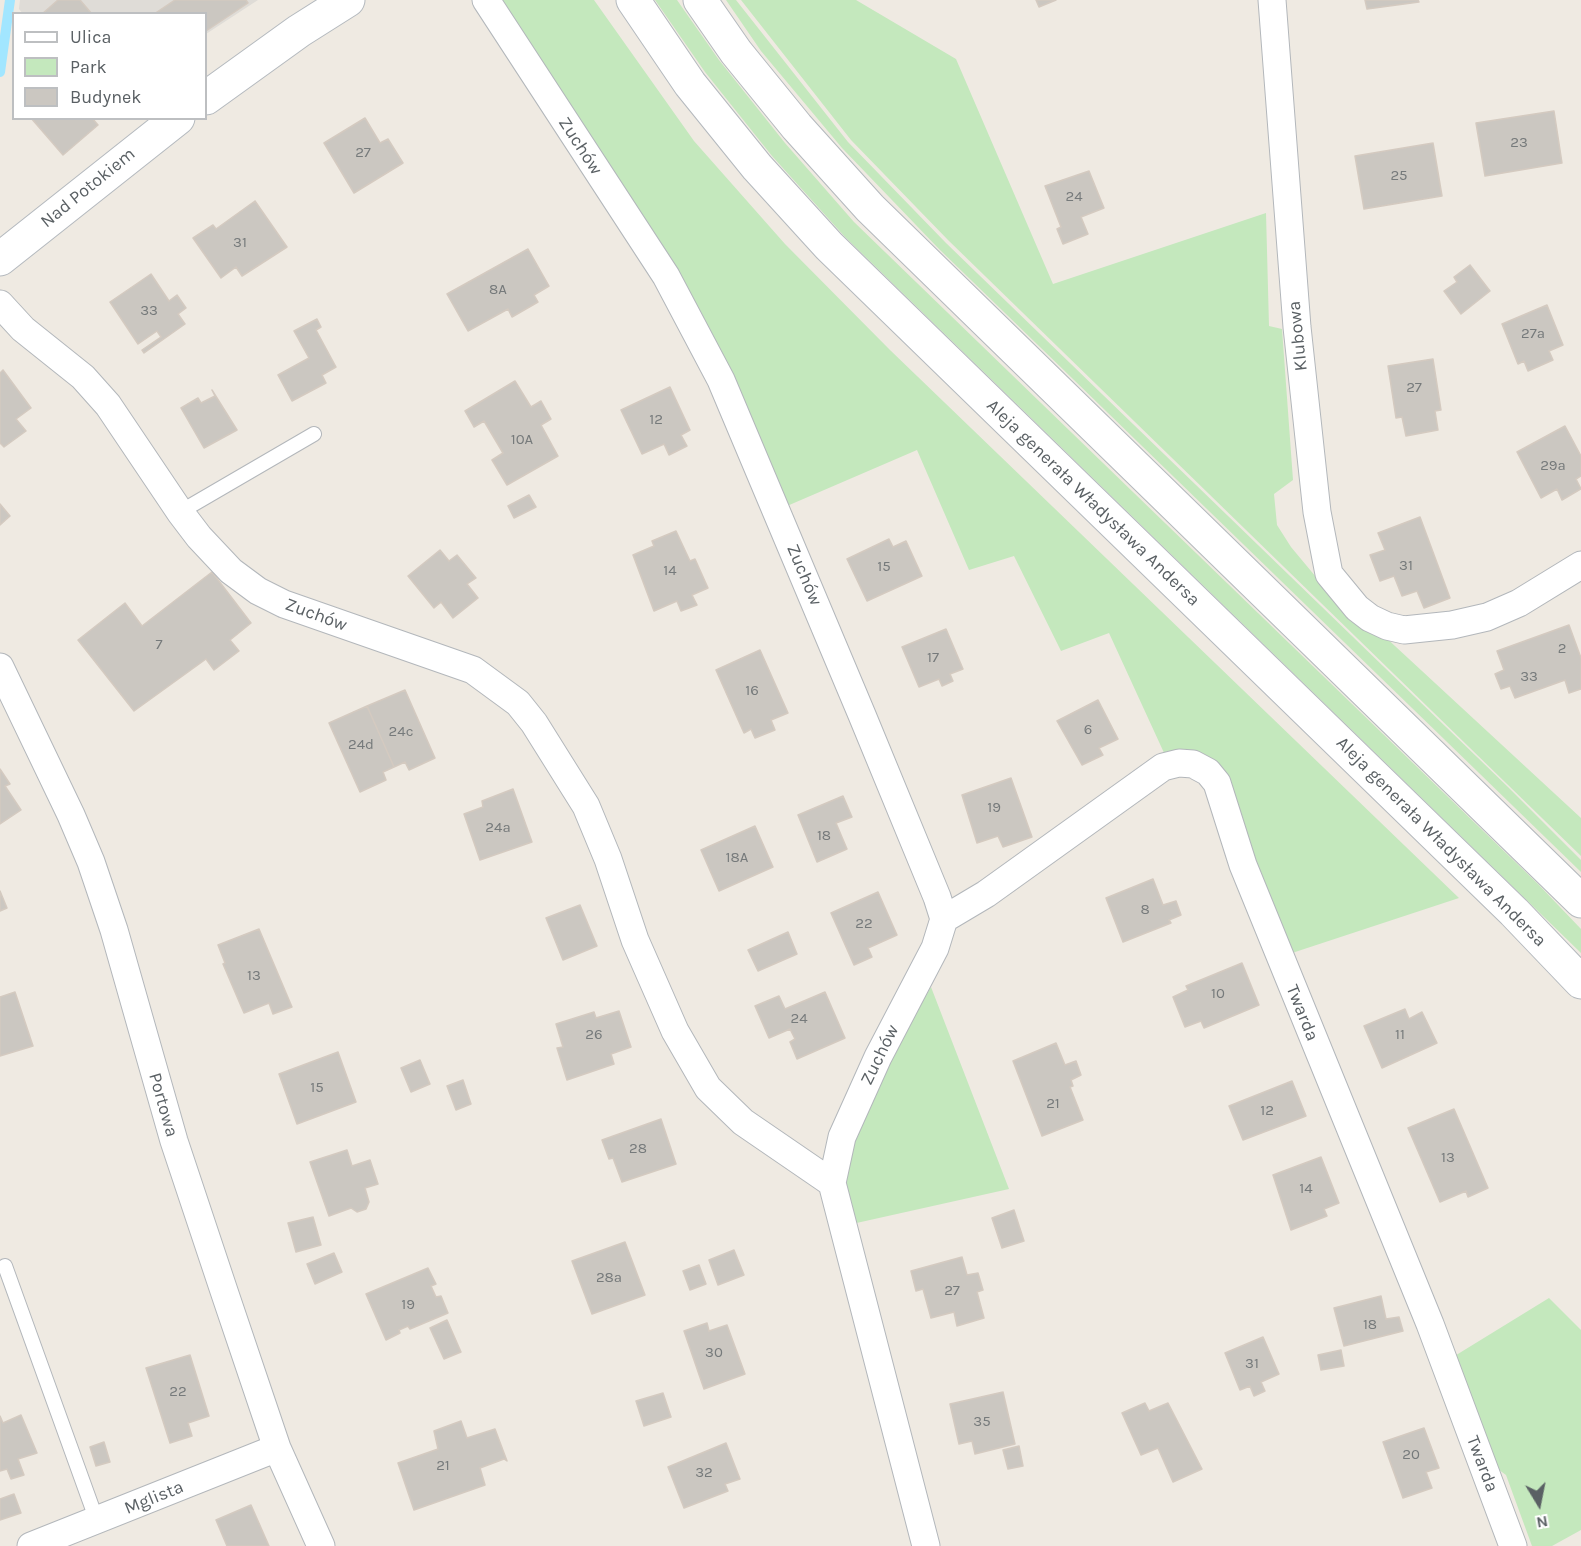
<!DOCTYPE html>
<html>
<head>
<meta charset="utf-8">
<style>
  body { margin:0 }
  #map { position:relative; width:1581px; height:1546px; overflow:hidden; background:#efeae2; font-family:Karla,sans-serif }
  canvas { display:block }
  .legend { position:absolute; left:12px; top:12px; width:195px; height:108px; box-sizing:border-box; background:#fff; border:2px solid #bdbfc1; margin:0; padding:8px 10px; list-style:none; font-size:18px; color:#5a6064 }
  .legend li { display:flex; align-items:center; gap:12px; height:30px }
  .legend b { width:30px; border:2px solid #bdbfc1 }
  .north { position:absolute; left:1509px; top:1474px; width:60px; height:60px; -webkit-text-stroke:4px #fff; paint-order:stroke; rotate:170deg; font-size:16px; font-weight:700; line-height:24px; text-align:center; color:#5a6064 }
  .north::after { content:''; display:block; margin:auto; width:21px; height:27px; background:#5a6064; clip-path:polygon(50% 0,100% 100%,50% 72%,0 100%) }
</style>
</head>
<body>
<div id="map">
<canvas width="1581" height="1546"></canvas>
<ul class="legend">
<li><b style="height:8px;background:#fff"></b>Ulica</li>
<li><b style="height:16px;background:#c4e8bd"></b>Park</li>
<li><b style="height:16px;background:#cbc7c1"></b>Budynek</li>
</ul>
<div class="north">N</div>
</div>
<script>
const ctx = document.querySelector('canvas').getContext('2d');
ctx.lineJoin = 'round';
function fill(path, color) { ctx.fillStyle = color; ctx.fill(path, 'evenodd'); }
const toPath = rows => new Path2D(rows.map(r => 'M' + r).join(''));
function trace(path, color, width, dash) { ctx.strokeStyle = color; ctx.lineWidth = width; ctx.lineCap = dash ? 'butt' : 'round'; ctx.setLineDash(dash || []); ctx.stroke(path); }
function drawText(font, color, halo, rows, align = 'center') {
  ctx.font = font + ' Karla,sans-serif'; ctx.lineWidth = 4.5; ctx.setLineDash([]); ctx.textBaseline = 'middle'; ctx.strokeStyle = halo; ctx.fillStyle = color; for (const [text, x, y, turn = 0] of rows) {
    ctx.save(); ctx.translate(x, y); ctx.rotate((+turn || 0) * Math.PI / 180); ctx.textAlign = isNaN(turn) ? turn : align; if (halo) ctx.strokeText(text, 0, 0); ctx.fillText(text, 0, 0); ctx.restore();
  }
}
const industrial = toPath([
  [20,0,258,0,206,34,206,14,23,14,19,9]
]);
const green = toPath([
  [499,0,594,0,694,141,785,244,890,350,1459,898,1286,955,1229,778,1218,763,1202,753,1184,751,1165,755,1109,633,1061,651,1014,556,969,570,917,450,787,506],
  [655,0,677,0,719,60,785,143,854,222,1538,884,1581,929,1581,953,845,237,772,156,705,72],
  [726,0,736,0,848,142,946,243,1508,787,1581,860,1581,872,939,249,842,148,761,51],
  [741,0,856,0,956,59,1053,284,1266,213,1269,326,1282,329,1293,480,1274,494,1277,525,1291,547,1326,589,1382,634,1581,818,1581,856,948,240,851,140],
  [931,987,1009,1189,852,1224,844,1181,854,1136,885,1064],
  [1549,1298,1581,1330,1581,1530,1552,1546,1532,1546,1506,1475,1491,1464,1453,1357]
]);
const stream = toPath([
  [0,72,10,0]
]);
const building = toPath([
  [58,0,80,0,92,14,42,14,58,0],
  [175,0,246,0,248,3,206,31,206,14,154,14,175,0],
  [1036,0,1056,0,1039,7,1036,0],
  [1365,0,1418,0,1419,2,1367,9,1365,0],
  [1554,111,1562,163,1485,176,1476,123,1554,111],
  [31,118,92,118,98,125,63,155,31,118],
  [365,118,380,143,388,139,403,163,354,193,324,143,365,118],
  [1433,143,1442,196,1364,209,1355,156,1433,143],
  [1089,171,1104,208,1081,217,1088,234,1063,244,1057,229,1061,227,1045,186,1089,171],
  [255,201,287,247,242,276,236,267,221,278,193,238,213,225,216,229,255,201],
  [528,249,549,286,534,295,538,302,512,317,508,309,468,331,447,294,528,249],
  [1470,265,1490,291,1461,314,1444,291,1457,282,1454,277,1470,265],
  [151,274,169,301,177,295,186,308,178,314,185,324,144,353,142,350,161,337,157,331,138,344,110,302,151,274],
  [1547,305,1563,345,1549,351,1553,360,1528,371,1524,361,1518,364,1502,324,1547,305],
  [317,319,321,327,316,330,336,367,322,375,326,383,292,401,278,375,309,358,294,331,317,319],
  [1433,359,1441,410,1435,411,1438,430,1406,436,1402,417,1396,418,1388,366,1433,359],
  [3,370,31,408,16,419,26,431,4,447,0,443,0,373,3,370],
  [515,381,531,407,541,401,551,419,541,425,558,456,507,485,492,460,503,453,484,421,474,427,465,411,515,381],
  [670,387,690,430,681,435,687,446,669,455,664,444,642,454,621,410,670,387],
  [212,390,237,430,204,448,181,408,198,398,201,403,215,396,212,390],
  [1565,426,1581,456,1581,476,1576,479,1581,489,1562,500,1557,489,1541,498,1517,452,1565,426],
  [529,495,536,507,514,518,508,506,529,495],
  [0,504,10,516,0,525,0,504],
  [1420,517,1450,598,1424,608,1417,591,1402,596,1394,576,1380,581,1370,555,1385,550,1378,533,1420,517],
  [676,531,690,561,695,559,708,588,692,595,697,605,681,611,677,601,654,611,633,555,654,546,652,541,676,531],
  [889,539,893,547,906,541,922,576,867,601,847,559,889,539],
  [440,550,449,561,457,555,476,578,467,584,478,598,453,618,441,602,434,608,408,576,440,550],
  [212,572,251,623,230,640,239,651,214,670,206,659,134,711,78,640,125,603,142,626,212,572],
  [1569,625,1581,658,1581,689,1569,693,1565,680,1515,698,1510,686,1501,689,1495,674,1504,670,1497,651,1569,625],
  [946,629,963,669,950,674,953,681,942,686,939,679,919,687,902,647,946,629],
  [760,650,788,713,771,720,775,730,755,738,751,729,744,733,716,670,760,650],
  [405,690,435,758,409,770,405,762,394,767,367,706,405,690],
  [1098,700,1118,739,1099,748,1103,755,1082,765,1057,721,1098,700],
  [367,706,394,767,383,772,386,780,360,792,329,723,367,706],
  [0,769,10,784,5,786,21,810,0,824,0,769],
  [1011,778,1032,837,1003,847,998,836,977,843,962,795,1011,778],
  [513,789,532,842,480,860,464,814,483,807,482,801,513,789],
  [843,796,852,817,836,823,847,849,817,862,798,815,843,796],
  [755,826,773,867,719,891,701,850,755,826],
  [1153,879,1163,905,1176,901,1181,915,1169,920,1171,923,1123,942,1106,898,1153,879],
  [0,891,7,908,0,911,0,891],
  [878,892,897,935,868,948,872,957,854,965,831,913,878,892],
  [580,905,597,946,563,960,546,918,580,905],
  [259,929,292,1007,273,1014,269,1003,244,1013,223,964,225,963,218,945,259,929],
  [788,932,797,954,758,971,748,950,788,932],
  [1242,963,1259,1005,1204,1028,1201,1021,1185,1027,1173,997,1188,990,1186,986,1242,963],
  [15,992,33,1046,0,1056,0,997,15,992],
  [825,992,845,1038,797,1059,790,1042,795,1039,790,1029,769,1038,755,1006,779,996,785,1009,825,992],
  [1405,1009,1409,1019,1422,1012,1437,1043,1382,1068,1364,1026,1405,1009],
  [619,1011,631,1047,611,1054,614,1064,567,1080,557,1048,563,1047,556,1024,594,1012,596,1018,619,1011],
  [1056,1043,1065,1065,1076,1061,1081,1075,1071,1080,1073,1086,1070,1087,1083,1120,1042,1136,1013,1061,1056,1043],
  [338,1052,356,1102,297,1124,279,1074,338,1052],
  [420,1060,430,1084,411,1092,401,1068,420,1060],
  [463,1080,471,1104,456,1110,447,1086,463,1080],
  [1292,1081,1306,1116,1243,1140,1229,1106,1292,1081],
  [1454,1109,1488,1188,1468,1197,1466,1191,1440,1202,1408,1128,1454,1109],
  [661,1119,676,1164,622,1182,613,1158,609,1159,602,1140,661,1119],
  [347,1150,352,1166,370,1160,378,1184,365,1188,369,1202,366,1209,357,1212,351,1208,329,1216,310,1162,347,1150],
  [1321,1157,1339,1203,1324,1209,1327,1216,1291,1230,1273,1175,1321,1157],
  [1014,1210,1024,1241,1002,1248,992,1218,1014,1210],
  [313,1217,321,1245,296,1252,288,1223,313,1217],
  [625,1242,645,1295,592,1314,572,1261,625,1242],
  [734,1250,744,1275,718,1285,709,1260,734,1250],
  [334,1253,342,1272,315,1284,307,1264,334,1253],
  [962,1257,967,1275,978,1273,983,1290,977,1292,984,1318,957,1326,954,1312,931,1318,923,1289,916,1291,911,1271,962,1257],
  [699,1265,706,1284,690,1290,683,1271,699,1265],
  [428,1268,436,1284,431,1286,436,1297,441,1296,448,1313,410,1329,408,1326,399,1330,400,1333,386,1340,366,1294,428,1268],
  [1381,1296,1386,1319,1399,1317,1403,1331,1344,1346,1334,1308,1381,1296],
  [447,1320,461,1352,444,1359,430,1328,447,1320],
  [707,1323,709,1331,727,1325,745,1374,704,1389,684,1331,707,1323],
  [1263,1337,1279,1374,1261,1382,1265,1391,1254,1396,1250,1386,1240,1390,1225,1353,1263,1337],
  [1341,1350,1344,1366,1321,1370,1318,1355,1341,1350],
  [190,1355,209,1416,188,1423,192,1436,170,1443,146,1368,190,1355],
  [1003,1392,1015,1444,975,1454,972,1441,959,1444,950,1404,1003,1392],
  [663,1393,671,1417,644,1426,636,1401,663,1393],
  [1145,1403,1149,1411,1168,1403,1202,1469,1173,1482,1158,1448,1141,1455,1122,1413,1145,1403],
  [21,1415,37,1453,18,1459,24,1475,11,1479,7,1469,0,1471,0,1416,3,1423,21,1415],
  [461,1421,467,1438,495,1429,507,1461,504,1459,480,1468,485,1485,414,1510,398,1463,438,1449,434,1431,461,1421],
  [1424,1428,1439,1468,1426,1472,1432,1488,1403,1498,1383,1442,1424,1428],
  [104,1442,110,1462,96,1466,90,1447,104,1442],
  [726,1443,740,1479,725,1484,728,1491,684,1508,668,1467,726,1443],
  [1019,1446,1023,1466,1008,1469,1003,1450,1019,1446],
  [14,1494,21,1513,0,1520,0,1499,14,1494],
  [251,1505,269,1546,227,1546,216,1520,251,1505]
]);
const lane = toPath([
  [180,512,314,434],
  [5,1266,97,1521]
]);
const street = toPath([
  [486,0,666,276,721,380,862,715,937,897,944,919,935,948,878,1057,842,1137,832,1183,926,1546],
  [1272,0,1297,327,1317,512,1329,574,1357,608,1370,618,1387,626,1404,630,1452,625,1487,617,1519,603,1581,565],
  [0,304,23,329,83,377,108,405,180,512,199,537,231,571,258,591,284,604,473,670,518,703,534,723,586,806,608,859,635,940,675,1031,708,1088,743,1122,832,1183],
  [0,667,71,815,91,862,114,930,174,1141,224,1291,277,1448,321,1546],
  [944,919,986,894,1163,767,1179,763,1193,764,1208,772,1217,783,1243,865,1430,1324,1513,1546],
  [31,1546,277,1448]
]);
const secondary = toPath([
  [633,0,690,84,757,167,829,246,1514,912,1581,982],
  [700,0,736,52,797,127,870,208,1581,901],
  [206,98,299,31,348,0],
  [0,259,178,118]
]);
const numberNames = [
  ["23",1519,143],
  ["27",363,153],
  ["25",1399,176],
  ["24",1074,197],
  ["31",240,243],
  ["8A",498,290],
  ["33",149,311],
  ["27a",1533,334],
  ["27",1414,388],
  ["12",656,420],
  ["10A",522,440],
  ["29a",1553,466],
  ["31",1406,566],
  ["15",884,567],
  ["14",670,571],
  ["7",159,645],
  ["2",1562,649],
  ["17",933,658],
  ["33",1529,677],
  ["16",752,691],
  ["6",1088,730],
  ["24c",401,732],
  ["24d",361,745],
  ["19",994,808],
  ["24a",498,828],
  ["18",824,836],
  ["18A",737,858],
  ["8",1145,910],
  ["22",864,924],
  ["13",254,976],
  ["10",1218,994],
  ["24",799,1019],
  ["26",594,1035],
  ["11",1400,1035],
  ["15",317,1088],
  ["21",1053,1104],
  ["12",1267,1111],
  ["28",638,1149],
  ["13",1448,1158],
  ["14",1306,1189],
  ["28a",609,1278],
  ["27",952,1291],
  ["19",408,1305],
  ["18",1370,1325],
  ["30",714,1353],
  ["31",1252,1364],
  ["22",178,1392],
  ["35",982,1422],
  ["20",1411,1455],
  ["21",443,1466],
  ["32",704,1473]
];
const streetNames = [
  ["Zuchów",580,146,57],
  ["Nad Potokiem",88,188,-39],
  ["Klubowa",1298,336,-96],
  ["Aleja generała Władysława Andersa",1093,503,44],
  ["Zuchów",804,575,67],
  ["Zuchów",316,615,20],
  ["Aleja generała Władysława Andersa",1441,842,45],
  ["Twarda",1302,1013,68],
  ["Zuchów",880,1055,-64],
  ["Portowa",163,1105,74],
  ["Twarda",1482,1464,69],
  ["Mglista",154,1498,-22]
];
fill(industrial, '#dfdcd7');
fill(green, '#c4e8bd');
trace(stream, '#a2e6ff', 10);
fill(building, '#cbc7c1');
trace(building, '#d4cac0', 1.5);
trace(lane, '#b3b7bb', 16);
trace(street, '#b3b7bb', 29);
trace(secondary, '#b4b9be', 35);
trace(lane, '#fff', 14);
trace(street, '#fff', 27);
trace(secondary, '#fff', 33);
drawText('15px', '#767a7b', null, numberNames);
drawText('18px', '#5a6064', '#fff', streetNames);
</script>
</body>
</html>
